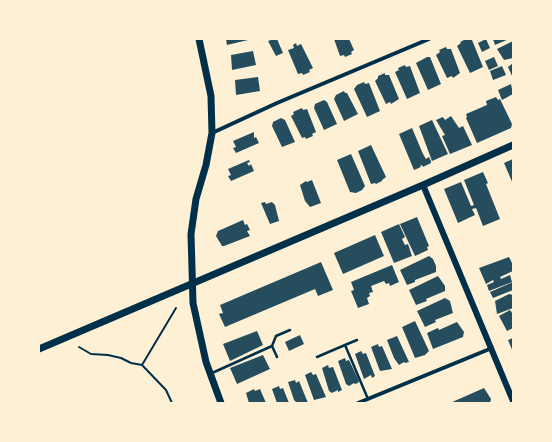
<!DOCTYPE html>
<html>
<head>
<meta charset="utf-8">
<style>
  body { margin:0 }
  #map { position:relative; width:552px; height:442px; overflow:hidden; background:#fdf0d5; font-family:Lato,sans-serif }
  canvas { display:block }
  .frame { position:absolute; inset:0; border:40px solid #fdf0d5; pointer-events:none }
</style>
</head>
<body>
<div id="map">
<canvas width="552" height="442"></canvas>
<div class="frame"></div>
</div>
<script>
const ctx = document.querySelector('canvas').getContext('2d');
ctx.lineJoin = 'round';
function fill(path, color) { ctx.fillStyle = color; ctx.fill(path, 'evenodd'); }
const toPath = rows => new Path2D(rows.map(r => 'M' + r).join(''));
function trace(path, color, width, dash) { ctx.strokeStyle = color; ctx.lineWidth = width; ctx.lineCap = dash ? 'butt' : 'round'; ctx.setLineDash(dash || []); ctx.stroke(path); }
const building = toPath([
  [226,39,248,39,248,40,227,45],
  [274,39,277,39,283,53,276,56,268,41],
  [334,39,349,39,354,50,351,52,352,54,345,57,344,55,340,56],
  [466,39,472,40,483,67,470,73,457,46,461,43,460,42],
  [486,39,490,48,482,52,478,43],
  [493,39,509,39,495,45],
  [513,41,513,58,504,60,497,49],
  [296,43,297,46,301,44,313,68,309,70,310,72,303,75,302,73,298,74,288,50,294,48,293,45],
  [446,47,447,49,451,49,460,73,453,78,452,76,447,78,436,55,440,52,439,50],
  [253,51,256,65,232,70,231,55],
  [427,57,430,57,441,84,428,90,416,63],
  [494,57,498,66,489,70,485,61],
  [513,63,513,78,508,67],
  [405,65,406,67,410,66,420,93,407,99,395,72,399,70,398,68],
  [502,66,506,75,493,80,490,71],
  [385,73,385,75,389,75,399,99,391,104,390,102,386,104,375,81,378,78,378,76],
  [258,77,260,91,236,95,235,80],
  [364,82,365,84,369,83,380,111,367,117,354,89,357,85],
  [511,84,513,94,502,100,498,90],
  [344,91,345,93,347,93,358,114,344,121,334,99,336,95],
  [496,97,498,100,500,99,512,124,511,128,477,143,466,118,467,117,466,114,487,105,486,101],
  [324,100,327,102,337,124,324,130,314,108,315,104],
  [302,108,303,110,307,109,316,132,312,134,313,136,306,139,305,137,302,138,291,116,294,114,293,112],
  [451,116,459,128,463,126,472,145,450,154,442,136,445,135,436,120,443,117,445,120],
  [281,118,285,120,295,142,282,147,272,126,273,122],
  [432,120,448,154,432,161,419,126],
  [412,128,423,154,426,159,429,157,431,161,431,163,423,167,422,165,420,166,421,167,414,170,399,134],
  [254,132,254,138,256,137,259,143,236,153,233,148,236,147,233,141],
  [371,145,386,177,382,180,382,181,376,184,375,183,371,184,358,151],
  [351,154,365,186,362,190,356,193,350,192,337,160],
  [513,159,513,184,504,163],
  [249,160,250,162,247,163,249,166,251,164,254,171,231,181,228,176,231,175,228,169],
  [483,172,488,183,486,184,500,219,483,226,476,208,472,209,475,215,458,223,444,189,461,182,471,206,474,205,464,180],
  [312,180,321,203,310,207,305,201,300,185,306,181,307,182],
  [265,202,266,204,272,202,275,205,279,221,270,224,261,203],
  [417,217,429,246,427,247,428,250,415,256,400,224],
  [243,220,245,225,247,224,250,230,247,231,250,236,224,246,222,246,216,236,218,231],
  [399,224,405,237,402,239,405,245,408,244,412,256,394,263,381,232],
  [375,235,384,256,343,274,334,253],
  [429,256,433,259,436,266,436,272,415,280,415,282,407,285,400,270],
  [509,257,513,265,513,271,500,277,501,279,510,275,512,282,489,291,487,285,494,282,493,280,486,284,479,268],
  [321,262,333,290,318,296,315,289,225,327,219,314,223,313,220,305],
  [392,265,399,282,390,286,389,283,386,284,384,281,371,286,373,292,369,293,370,296,367,298,369,304,358,308,351,291,354,290,351,282],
  [438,276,445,286,445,291,426,299,427,301,416,305,409,290],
  [513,282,513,290,493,298,490,292],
  [509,294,513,295,513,308,497,314,495,301],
  [445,298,450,301,453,313,435,320,436,322,425,327,417,311],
  [510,310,513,314,513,328,507,331,499,316],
  [415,321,429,351,425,355,415,358,402,327],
  [457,322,464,332,463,337,433,349,427,333,438,328,439,330],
  [257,331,263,345,230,361,223,344],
  [300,335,304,344,289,351,285,342],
  [397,336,409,362,405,363,404,362,399,365,394,358,387,340],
  [513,338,513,352,508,340],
  [378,344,379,347,382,346,392,369,380,371,371,347],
  [361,351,363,354,366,353,375,376,372,378,371,375,364,379,355,354],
  [263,355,270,369,237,384,230,368],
  [345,358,346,361,349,360,359,381,358,383,355,384,354,383,349,386,346,384,338,361],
  [328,365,329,368,333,367,342,390,338,392,338,390,332,393,329,391,322,368],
  [311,372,313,375,316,374,326,397,314,400,305,375],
  [295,380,296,383,299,381,308,403,297,403,294,400,288,382],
  [279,386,280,389,283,388,289,403,277,403,272,389],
  [484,388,491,399,490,403,450,403],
  [254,389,255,391,260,389,266,403,249,403,246,393]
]);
const path = toPath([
  [79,347,91,354,108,355,121,358,131,363,142,365,166,390,172,403],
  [142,365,176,308]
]);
const service = toPath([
  [345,345,357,340],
  [272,346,277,357],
  [317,357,345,345,368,399],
  [212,373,272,346,276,336,290,330]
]);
const minor = toPath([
  [212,133,277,103,429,39],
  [358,403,492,348]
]);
const tertiary = toPath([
  [423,185,513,401]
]);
const secondary = toPath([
  [199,39,211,96,212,133,206,165,196,199,191,234,193,303,206,362,221,403],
  [39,349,423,185,513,145]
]);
fill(building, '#264d5e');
trace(path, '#003049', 2);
trace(service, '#003049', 2.5);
trace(minor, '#003049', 4);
trace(tertiary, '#003049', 6);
trace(secondary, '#003049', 7);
</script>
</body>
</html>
